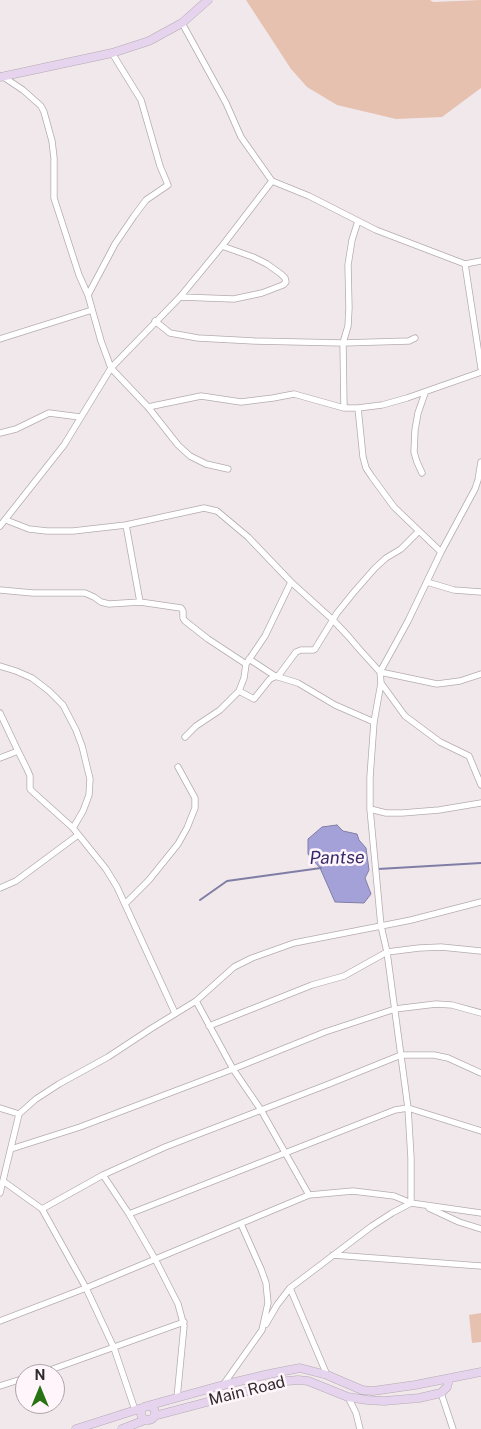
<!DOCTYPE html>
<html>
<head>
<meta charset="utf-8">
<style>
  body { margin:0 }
  #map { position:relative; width:481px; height:1429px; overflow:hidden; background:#f1e8ec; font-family:"Public Sans",sans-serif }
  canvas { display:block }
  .north { position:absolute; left:15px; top:1364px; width:50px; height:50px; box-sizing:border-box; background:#fff5fa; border:1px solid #aca4a8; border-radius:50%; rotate:0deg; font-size:14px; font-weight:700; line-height:20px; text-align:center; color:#2f2b2d }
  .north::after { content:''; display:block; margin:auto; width:18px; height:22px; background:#297213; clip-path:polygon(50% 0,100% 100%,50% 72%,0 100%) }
</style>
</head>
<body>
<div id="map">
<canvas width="481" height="1429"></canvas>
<div class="north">N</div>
</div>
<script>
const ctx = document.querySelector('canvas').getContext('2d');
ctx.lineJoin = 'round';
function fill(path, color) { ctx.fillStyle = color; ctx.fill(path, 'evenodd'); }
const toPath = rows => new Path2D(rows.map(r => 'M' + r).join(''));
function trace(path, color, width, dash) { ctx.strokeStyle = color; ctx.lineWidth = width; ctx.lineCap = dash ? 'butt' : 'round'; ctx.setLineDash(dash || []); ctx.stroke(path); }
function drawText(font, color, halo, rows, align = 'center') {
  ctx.font = font + ' "Public Sans",sans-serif'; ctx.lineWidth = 5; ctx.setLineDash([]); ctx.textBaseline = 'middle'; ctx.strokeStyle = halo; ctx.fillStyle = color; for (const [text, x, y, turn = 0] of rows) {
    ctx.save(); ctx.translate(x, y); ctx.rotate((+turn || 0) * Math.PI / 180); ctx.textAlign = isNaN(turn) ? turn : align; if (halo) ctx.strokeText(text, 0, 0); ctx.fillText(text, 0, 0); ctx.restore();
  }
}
const green = toPath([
  [246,0,430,0,433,2,481,0,481,88,442,117,396,119,337,105,307,87,291,69],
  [481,1313,481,1342,472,1343,469,1315]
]);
const water = toPath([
  [337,825,343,831,357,834,359,840,366,848,369,870,365,878,371,894,364,903,335,902,320,868,308,854,308,839,322,827,337,825]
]);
const stream = toPath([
  [378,869,481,863],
  [200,900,227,881,321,868]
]);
const street = toPath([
  [182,23,226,103,241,137,272,181,309,196,376,230,465,264,481,368],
  [465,264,481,261],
  [88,295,115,244,134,216,146,200,168,185,160,166,141,100,112,53],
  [180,297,234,299,262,293,283,285,286,282,285,278,281,274,267,264,253,257,222,246],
  [155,321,170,333,198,338,254,341,343,343,348,326,349,308,348,265,352,240,358,221],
  [0,339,92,310],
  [148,407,201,396,241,402,273,398,294,394,344,408,358,408,382,405,407,398,481,372],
  [344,408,343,343,409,341,415,338],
  [358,408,363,457,366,468,372,477,394,507,441,552],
  [0,433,16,429,49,413,80,417],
  [228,469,206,464,190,456,178,445,148,407,111,368,180,297,222,246,272,181],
  [422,473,417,462,414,452,415,430,418,413,425,393],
  [6,520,29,529,47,531,73,531,126,525,204,508,217,511,248,537,291,582,333,620,349,637,360,650,380,672,408,621,441,552,475,489,478,480,481,462],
  [126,525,140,602],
  [0,526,64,445,111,368,101,341,88,295,79,275,54,198,54,158,52,141,44,112,41,106,23,90,2,76],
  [427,582,454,590,481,592],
  [0,590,33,593,85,593,94,597,101,602,109,604,140,602,181,608,183,611,183,618,185,621,208,639,246,664],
  [249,659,275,676,298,683,335,705,374,722],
  [0,666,16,671,32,678,49,691,63,705,76,730,82,746,90,779,89,795,83,811,73,828],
  [481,674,460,681,437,684,380,672,381,683,374,722,370,777,370,809,381,926,411,920,481,902],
  [381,683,405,716,440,742,469,756,481,785],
  [239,691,254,699,270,679,279,675,296,652,301,650,313,650,315,649,337,613,354,592,375,568,386,558,401,549,419,531],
  [0,713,18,751],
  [185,737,196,726,220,710,239,691,244,678,246,664,265,636,291,582],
  [0,758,18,751,27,769,30,776,30,789,33,792,73,828,106,869,117,887,175,1013],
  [370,809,386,813,402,813,439,810,481,803],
  [0,888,16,881,78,835],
  [125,904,149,880,178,844,187,828,195,808,195,798,178,767],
  [196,1001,234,967,252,958,294,943,381,926,387,952,419,948,441,947,481,951],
  [0,1108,19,1114,0,1193],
  [19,1114,36,1099,59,1084,108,1057,152,1028,196,1001,233,1069,261,1110,309,1195],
  [11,1149,80,1127,233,1069,325,1032,395,1009,436,1004,452,1005,481,1013],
  [103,1175,165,1147,329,1084,401,1055,434,1055,448,1058,481,1073],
  [3,1181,42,1209,86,1288,114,1348,135,1410],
  [429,1208,459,1222,481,1229],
  [42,1209,103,1175,129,1214,155,1259,178,1304,184,1326,177,1398],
  [129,1214,395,1110,408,1108,481,1131],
  [333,1255,481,1266],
  [290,1288,372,1226,392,1213,411,1203,481,1213],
  [0,1321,86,1288,309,1195,353,1191,394,1196,411,1203,411,1158,408,1108,387,952,344,976,312,985,209,1026],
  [266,1324,277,1305,290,1288,327,1375],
  [39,1374,184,1322],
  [223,1385,262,1330,268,1303,266,1283,261,1269,241,1224],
  [0,1386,25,1378],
  [441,1393,453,1429],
  [348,1397,356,1413,360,1429]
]);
const secondary = toPath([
  [0,77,112,53,149,41,182,23,208,0],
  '141 1413a7 7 0 1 1 14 0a7 7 0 1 1-14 0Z',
  [147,1406,223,1385,269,1374,300,1368,327,1375,362,1390,373,1391,415,1385,481,1372],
  [154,1416,287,1381,298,1380,308,1381,348,1397,367,1400,384,1401,419,1398,441,1393,447,1387,449,1379],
  [76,1429,142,1408],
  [122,1429,145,1420]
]);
const streetNames = [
  ["Main Road",247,1391,-14]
];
const waterNames = [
  ["Pantse",337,858,-1]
];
fill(green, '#e6c1af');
fill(water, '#a3a1d8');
trace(water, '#807ea5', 1);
trace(stream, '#807ea5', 2);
trace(street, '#b4abaf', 7);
trace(secondary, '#b4abaf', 9);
trace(street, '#fff', 5.5);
trace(secondary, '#e6d3ee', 8);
drawText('16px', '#2f2b2d', '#fff5fa', streetNames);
drawText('italic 18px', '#342b6b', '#fff5fa', waterNames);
</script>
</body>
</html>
